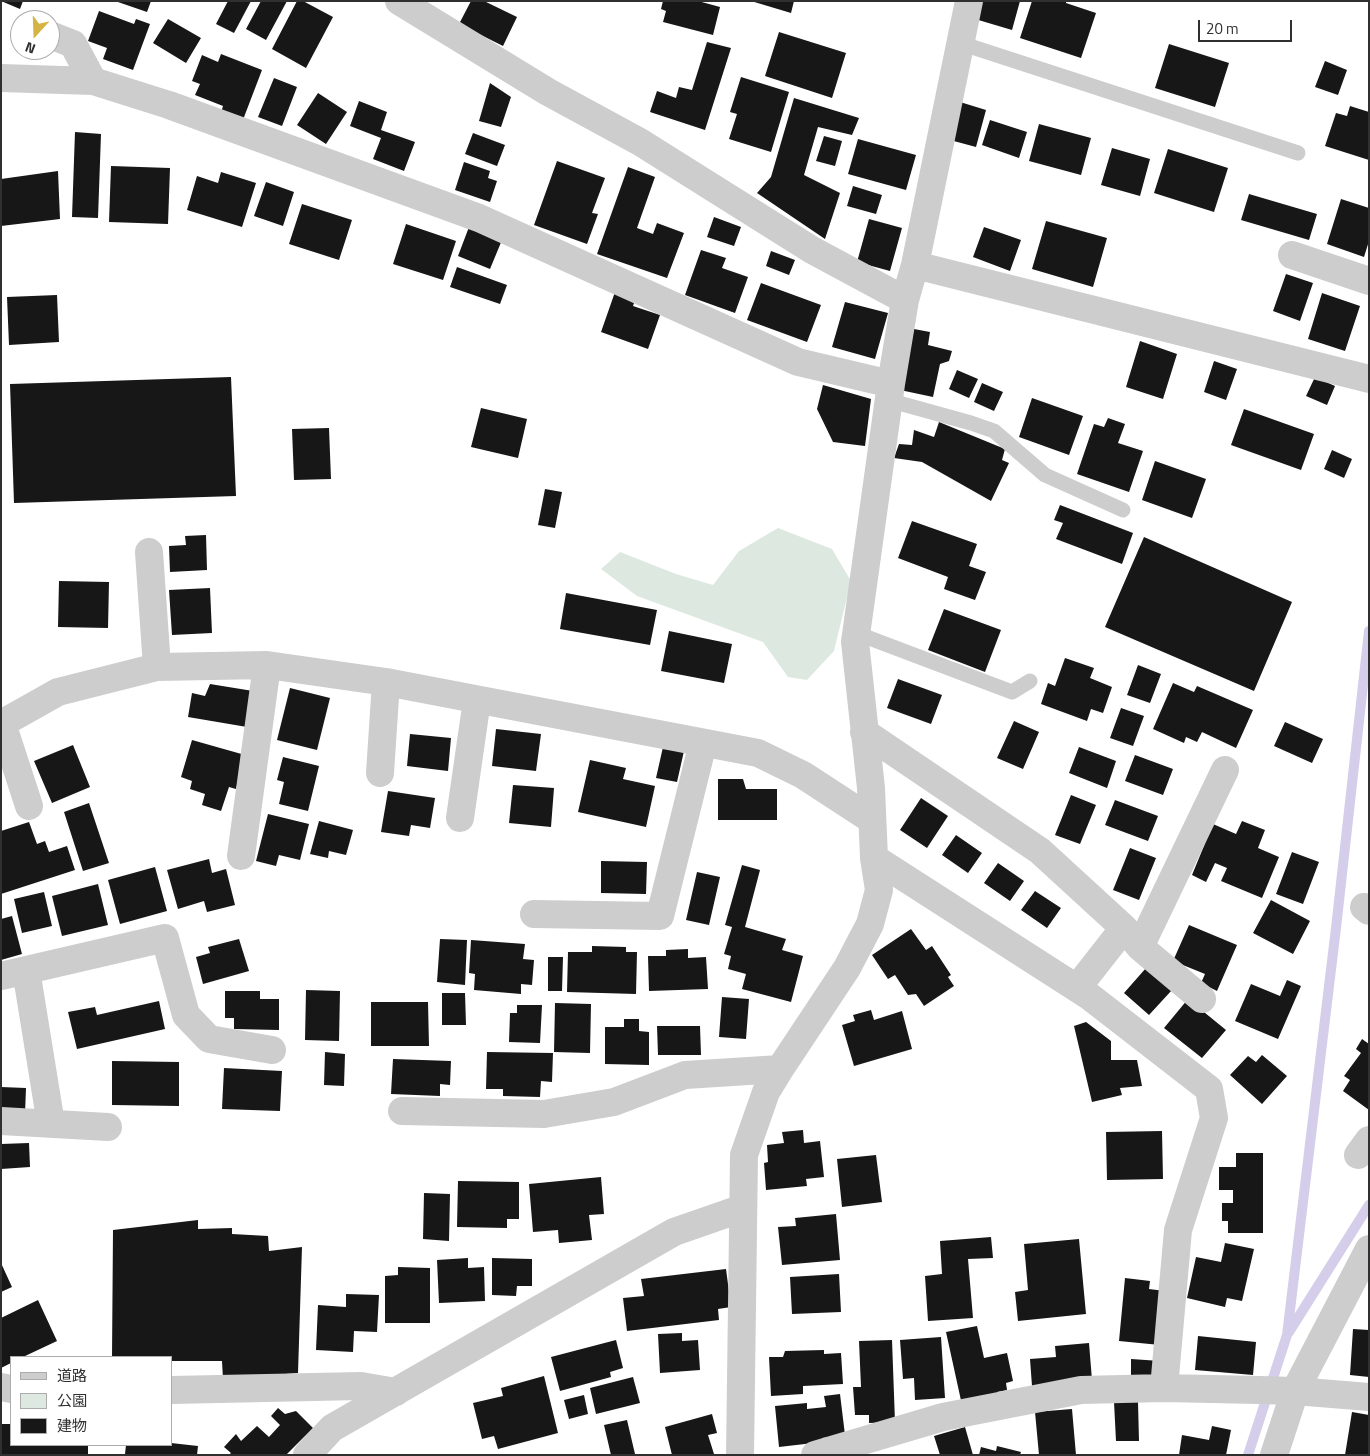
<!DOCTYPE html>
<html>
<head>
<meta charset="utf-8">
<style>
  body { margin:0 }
  #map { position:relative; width:1370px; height:1456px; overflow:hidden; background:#fff; font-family:"Titillium Web","Noto Sans JP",sans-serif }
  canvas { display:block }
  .frame { position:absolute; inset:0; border:2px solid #303030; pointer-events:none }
  .legend { position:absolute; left:10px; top:1356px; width:162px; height:90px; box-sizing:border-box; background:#fff; border:1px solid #acacac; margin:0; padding:6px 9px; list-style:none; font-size:15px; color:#303030 }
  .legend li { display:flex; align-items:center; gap:10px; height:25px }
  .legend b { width:25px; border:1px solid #acacac }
  .north { position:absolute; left:10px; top:10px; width:50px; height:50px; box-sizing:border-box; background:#fff; border:1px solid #acacac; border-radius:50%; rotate:200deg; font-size:14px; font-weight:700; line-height:20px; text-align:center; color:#303030 }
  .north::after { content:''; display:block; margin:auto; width:18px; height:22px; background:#d6b443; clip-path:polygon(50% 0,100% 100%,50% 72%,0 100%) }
  .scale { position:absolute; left:1198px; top:20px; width:94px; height:22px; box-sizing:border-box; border:2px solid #303030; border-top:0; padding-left:6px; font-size:15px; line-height:18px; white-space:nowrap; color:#303030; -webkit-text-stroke:4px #fff; paint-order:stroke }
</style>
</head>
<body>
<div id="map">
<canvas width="1370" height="1456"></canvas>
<div class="frame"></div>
<ul class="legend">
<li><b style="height:6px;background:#cdcdcd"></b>道路</li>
<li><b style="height:14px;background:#dde9e0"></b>公園</li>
<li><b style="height:14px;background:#171717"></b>建物</li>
</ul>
<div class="north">N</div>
<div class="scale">20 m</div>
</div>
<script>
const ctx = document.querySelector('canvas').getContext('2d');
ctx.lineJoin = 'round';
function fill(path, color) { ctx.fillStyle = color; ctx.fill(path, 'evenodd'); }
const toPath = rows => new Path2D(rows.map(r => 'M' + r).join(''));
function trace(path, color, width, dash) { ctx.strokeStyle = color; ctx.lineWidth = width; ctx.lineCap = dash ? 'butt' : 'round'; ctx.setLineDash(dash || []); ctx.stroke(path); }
const green = toPath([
  [778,528,832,549,851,581,834,651,807,680,788,677,763,642,637,596,601,569,620,552,676,574,713,585,739,551]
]);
const stream = toPath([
  [1289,1332,1369,1205],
  [1248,1455,1287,1335,1336,928,1369,631]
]);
const building = toPath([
  [1,1,23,1,20,9],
  [115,1,151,1,147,12],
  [228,1,251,1,234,33,216,24],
  [261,1,287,1,266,40,246,29],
  [297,1,303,1,333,17,306,68,272,49],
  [471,1,484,1,517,17,503,46,459,24],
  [663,1,698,1,720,7,713,35,663,22,666,11,661,9],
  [751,1,794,1,791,13],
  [980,1,1020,1,1012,30,975,19],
  [1032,1,1066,1,1066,3,1096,13,1081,58,1020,38],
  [99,11,134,24,136,19,150,24,133,70,103,59,107,48,88,41],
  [168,19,201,38,186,63,153,43],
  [779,32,846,53,832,98,765,76],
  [707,42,731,48,705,130,650,112,657,91,676,98,679,87,692,90],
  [1169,44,1229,63,1215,107,1155,88],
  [221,54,262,70,241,125,220,116,223,106,195,95,200,84,192,81,202,55,218,62],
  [1325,61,1347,70,1338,95,1315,87],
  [741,77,789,92,771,152,729,139,737,114,730,112],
  [274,78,297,87,282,126,258,117],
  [490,83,511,97,501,127,479,121],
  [318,93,347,112,326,144,297,125],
  [794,98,859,118,852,135,818,127,804,175,840,193,825,239,757,193,771,177],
  [359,101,387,112,381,130,415,142,404,171,373,159,381,138,350,126],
  [960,102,986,110,976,147,950,140],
  [1350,106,1369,112,1369,160,1325,146,1336,113,1347,116],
  [990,120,1027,132,1019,158,982,145],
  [1039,124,1091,138,1081,175,1029,161],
  [75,132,101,134,98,218,72,217],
  [473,133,505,145,497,166,465,154],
  [824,136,842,141,835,166,816,161],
  [858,139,916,155,906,190,848,174],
  [1112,148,1150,159,1140,196,1101,185],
  [1168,149,1228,168,1214,212,1154,193],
  [557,161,605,178,592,213,598,214,587,244,534,225],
  [464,162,490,171,488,178,497,181,490,202,455,190],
  [111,166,170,168,168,224,109,222],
  [628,167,655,177,637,228,653,234,657,223,684,233,667,278,597,254],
  [58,171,60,219,1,226,1,179],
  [221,172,256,183,242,227,187,210,197,176,218,183],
  [266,182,294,192,283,226,254,216],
  [853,186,882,195,876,214,847,206],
  [1249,194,1317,214,1309,240,1241,220],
  [1341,199,1369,208,1369,241,1364,257,1327,244],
  [302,204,352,220,339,260,289,244],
  [714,217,741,227,734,246,707,237],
  [869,219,902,228,890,271,857,262],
  [1046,221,1107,238,1093,287,1032,269],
  [406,224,456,241,443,280,393,264],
  [469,227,502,240,490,269,458,256],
  [984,227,1021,240,1010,271,973,257],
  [701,250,726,258,722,268,748,277,735,313,685,295],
  [771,251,795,260,789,275,766,266],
  [457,267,507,285,500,304,450,287],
  [1286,274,1313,283,1300,321,1273,311],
  [761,283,821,305,807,342,747,320],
  [615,292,635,300,633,306,660,315,648,349,601,332],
  [1322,293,1360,306,1345,351,1308,339],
  [57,295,59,342,9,345,7,297],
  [845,302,888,313,875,359,832,347],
  [914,329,930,332,928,345,952,351,949,361,940,364,933,397,900,390],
  [1140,341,1177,354,1163,399,1126,387],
  [1214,361,1237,369,1226,400,1204,392],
  [957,370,978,379,969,398,949,389],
  [231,377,236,496,14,503,10,384],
  [1315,377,1335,386,1327,405,1306,396],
  [982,383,1003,392,994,411,974,402],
  [823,385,871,399,865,446,833,442,817,409],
  [1032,398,1083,416,1069,455,1019,437],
  [481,408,527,419,518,458,471,447],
  [1244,409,1314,434,1301,470,1231,445],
  [1108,418,1125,424,1118,443,1143,451,1129,492,1077,474,1094,424,1104,427],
  [939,422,1005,449,1002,460,1009,463,991,501,922,462,894,458,899,444,912,445,914,430,934,437],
  [329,428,331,479,294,480,292,429],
  [1332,450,1352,459,1344,478,1324,469],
  [1155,461,1206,479,1192,518,1142,500],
  [545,489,562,492,555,528,538,525],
  [1060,505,1133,533,1122,564,1056,539,1063,523,1054,520],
  [912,521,977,544,969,566,986,572,975,600,944,589,948,577,898,558],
  [206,535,207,570,170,572,169,546,186,545,185,536],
  [1144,537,1292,602,1254,691,1105,627],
  [59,581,109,582,108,628,58,627],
  [210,588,212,633,172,635,169,590],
  [566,593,657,610,650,645,560,629],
  [944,609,1001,630,985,672,928,650],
  [669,631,732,644,724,683,661,671],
  [1065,658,1094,668,1090,678,1112,687,1103,713,1091,709,1087,721,1041,704,1048,683,1055,686],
  [1138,665,1161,674,1150,703,1127,695],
  [898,679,942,695,931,724,887,708],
  [1173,683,1194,692,1197,686,1253,710,1236,748,1202,732,1197,742,1186,737,1184,743,1153,729],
  [210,684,253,691,247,727,188,717,192,693,205,696],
  [290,688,330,698,317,750,277,740],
  [1121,708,1144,716,1133,746,1110,738],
  [1014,721,1039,732,1023,769,997,758],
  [1285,722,1323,739,1312,763,1274,746],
  [496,729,541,734,536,771,492,766],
  [410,734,451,738,448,771,407,766],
  [192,740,245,755,236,789,229,787,221,811,202,805,205,794,190,789,192,781,181,777],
  [73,745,90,787,52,803,34,761],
  [663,747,684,751,677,782,656,778],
  [1079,747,1116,761,1107,788,1069,773],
  [1135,755,1173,769,1163,795,1125,781],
  [283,757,319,766,308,811,279,804,284,782,277,780],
  [590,760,626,768,623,779,655,786,646,827,578,812],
  [718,779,743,779,746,789,777,789,777,820,718,820],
  [513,785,554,788,551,827,509,823],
  [388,791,435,798,430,828,411,825,409,836,381,832],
  [1071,795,1096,805,1080,844,1055,835],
  [921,798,948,816,927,848,900,830],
  [1115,800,1158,816,1148,841,1105,825],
  [89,803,109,863,83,871,64,812],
  [268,814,309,824,300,860,279,855,276,866,256,861],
  [319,821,353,830,346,855,329,851,328,858,310,854],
  [1242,821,1265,830,1258,848,1279,857,1262,898,1221,881,1227,868,1215,863,1206,882,1192,875,1213,824,1236,834],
  [29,822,37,844,45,841,49,852,67,846,75,870,1,894,1,831],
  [956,835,982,853,968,873,942,855],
  [1130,848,1156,858,1139,900,1113,890],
  [1292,852,1319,862,1303,904,1276,894],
  [209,859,212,873,226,869,235,905,207,912,204,901,178,909,167,870],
  [601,861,647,862,646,894,601,893],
  [998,863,1024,881,1010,901,984,883],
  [742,865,760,870,745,927,786,939,782,950,803,956,791,1002,742,989,746,974,728,969,731,956,724,954,732,927,725,925],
  [155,867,167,911,120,924,108,880],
  [697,872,720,877,709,925,686,920],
  [98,884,108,925,62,936,52,896],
  [1035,891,1061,908,1047,928,1021,910],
  [44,892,52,926,22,933,14,899],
  [1271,900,1310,921,1293,954,1253,933],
  [12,916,22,954,1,960,1,919],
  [1189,925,1237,945,1217,991,1201,983,1205,974,1173,961],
  [911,929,926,950,932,946,951,975,948,977,954,986,924,1006,916,994,908,995,895,975,888,979,872,955],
  [239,939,249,971,203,984,196,957,210,953,208,947],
  [440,939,467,940,465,985,437,982],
  [471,940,525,944,523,959,534,960,532,985,521,984,521,994,474,990,475,974,469,973],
  [592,946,626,947,626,952,637,952,636,994,567,992,568,952,592,952],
  [688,949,688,958,706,957,708,989,649,991,648,956,666,956,666,950],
  [548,957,563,957,562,991,548,991],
  [1146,968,1172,990,1149,1015,1124,993],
  [1287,980,1301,986,1278,1039,1235,1021,1251,984,1280,996],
  [306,990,340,991,339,1041,305,1040],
  [225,991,260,991,260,999,279,999,279,1030,234,1029,234,1018,225,1018],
  [442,993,465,993,466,1025,442,1025],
  [722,997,749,999,746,1039,719,1037],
  [1188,999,1226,1030,1202,1058,1164,1028],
  [159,1001,165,1029,77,1049,68,1012,95,1007,97,1015],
  [371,1002,428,1002,429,1046,371,1046],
  [555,1003,591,1004,590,1053,554,1052],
  [517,1005,542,1005,540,1043,509,1042,510,1013,517,1013],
  [871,1010,874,1020,902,1011,912,1049,854,1066,842,1025,855,1021,853,1015],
  [624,1019,639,1019,639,1031,649,1032,649,1065,605,1064,605,1027,624,1027],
  [1086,1022,1111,1041,1111,1060,1137,1060,1142,1086,1120,1088,1122,1095,1092,1102,1074,1026],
  [657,1026,700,1026,701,1055,658,1055],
  [1362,1039,1369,1044,1369,1110,1343,1091,1350,1080,1344,1076,1361,1053,1356,1049],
  [325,1052,345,1054,344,1086,324,1085],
  [487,1052,553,1053,552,1082,541,1081,540,1097,503,1096,503,1089,486,1089],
  [1262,1055,1287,1076,1262,1104,1230,1075,1248,1056,1256,1062],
  [393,1059,451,1061,450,1085,440,1084,440,1096,391,1094],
  [112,1061,179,1062,179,1106,112,1105],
  [224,1068,282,1071,280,1111,222,1109],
  [1,1087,26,1088,25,1114,1,1113],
  [803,1130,804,1143,820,1141,824,1177,806,1179,807,1186,766,1190,764,1163,768,1162,767,1145,784,1143,782,1132],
  [1162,1131,1163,1179,1107,1180,1106,1132],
  [29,1143,30,1167,1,1169,1,1144],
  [1236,1153,1263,1153,1263,1233,1228,1233,1228,1221,1222,1221,1222,1203,1233,1203,1233,1190,1219,1190,1219,1167,1236,1167],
  [876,1155,882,1202,842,1207,837,1159],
  [601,1177,604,1214,589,1215,592,1240,559,1243,558,1230,533,1232,529,1184],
  [458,1181,519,1182,519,1219,507,1219,507,1228,457,1227],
  [424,1193,450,1194,449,1241,423,1239],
  [836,1214,840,1260,782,1265,778,1227,796,1226,795,1218],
  [198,1220,198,1229,232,1228,232,1234,268,1236,269,1251,302,1247,298,1373,223,1379,222,1361,171,1361,171,1357,112,1357,113,1230],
  [991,1237,993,1258,968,1259,973,1318,928,1321,925,1276,942,1274,940,1241],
  [1079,1239,1086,1314,1018,1321,1015,1292,1028,1290,1024,1244],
  [1225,1243,1254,1249,1242,1301,1227,1298,1225,1307,1187,1298,1196,1257,1221,1262],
  [468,1258,468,1268,484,1267,485,1301,439,1303,437,1260],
  [492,1258,532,1259,532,1286,517,1286,516,1296,492,1295],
  [1,1263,12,1287,1,1292],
  [398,1267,430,1268,430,1323,385,1323,385,1276,398,1275],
  [726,1269,731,1307,718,1309,719,1320,627,1331,623,1298,644,1296,641,1279],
  [839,1274,841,1312,792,1314,790,1277],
  [1125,1278,1150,1281,1149,1289,1165,1291,1160,1345,1119,1341],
  [346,1294,379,1295,377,1332,354,1331,353,1352,316,1350,318,1305,346,1307],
  [38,1300,57,1341,23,1357,11,1357,11,1363,1,1368,1,1318],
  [977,1326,984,1358,1007,1353,1013,1381,1006,1383,1007,1390,997,1392,998,1398,962,1405,946,1332],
  [1353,1329,1369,1330,1369,1377,1350,1375],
  [682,1333,682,1341,698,1340,700,1370,660,1373,658,1334],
  [1198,1336,1256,1342,1253,1375,1195,1370],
  [941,1337,945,1398,915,1400,914,1378,903,1379,900,1340],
  [616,1340,623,1368,610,1372,611,1377,560,1391,551,1357],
  [892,1340,895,1422,869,1423,869,1415,855,1415,853,1387,861,1387,859,1341],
  [1089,1343,1092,1380,1032,1386,1030,1359,1056,1357,1055,1346],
  [824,1350,824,1354,841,1353,843,1384,803,1386,803,1394,771,1396,769,1357,783,1357,785,1351],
  [1131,1359,1160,1361,1159,1376,1131,1375],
  [544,1376,558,1433,498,1449,494,1436,482,1439,473,1403,503,1396,501,1388],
  [633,1377,640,1403,596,1414,590,1388],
  [840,1394,845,1435,822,1438,822,1442,779,1447,775,1406,807,1403,807,1409,826,1407,824,1396],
  [584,1395,588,1414,569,1419,564,1400],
  [1114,1402,1138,1402,1139,1441,1116,1441],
  [278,1408,285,1414,296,1411,313,1428,286,1455,229,1455,231,1453,224,1447,236,1434,241,1441,257,1426,269,1437,280,1425,271,1416],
  [1072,1409,1076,1455,1039,1455,1035,1412],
  [1352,1412,1369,1415,1369,1455,1345,1455],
  [712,1414,717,1433,708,1435,714,1454,672,1455,665,1427],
  [627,1420,635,1454,611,1455,604,1425],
  [1,1424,11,1424,11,1445,88,1445,88,1455,1,1455],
  [1212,1426,1231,1430,1226,1455,1179,1455,1182,1435,1209,1440],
  [965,1427,973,1455,940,1455,934,1436],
  [171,1443,198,1446,197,1455,125,1454,126,1445,171,1445],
  [997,1446,1021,1452,1020,1455,979,1455,981,1447,996,1451]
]);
const service = toPath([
  [960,43,1298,153],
  [888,400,971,423,994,431,1045,475,1123,510],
  [856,633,1012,692,1030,681]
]);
const minor = toPath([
  [399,1,548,92,640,142,812,250,905,300],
  [50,35,73,44,93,81],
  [1,78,93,81,169,105,479,218,798,362,891,384],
  [1292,255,1369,281],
  [915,265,1369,379],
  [149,552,157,667],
  [2,723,29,806],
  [1,724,58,692,157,667,267,665,386,682,758,753,803,775,872,820],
  [864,732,1040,851,1124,928,1140,947,1225,770],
  [380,773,386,682],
  [460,818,477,700],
  [241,856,267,665],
  [874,858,1089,996,1209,1089,1214,1118,1178,1230,1164,1388],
  [1364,907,1369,911],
  [534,914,660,916,703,743],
  [1140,947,1202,999],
  [26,970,51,1124],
  [1,976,165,938,186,1015,209,1039,272,1050],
  [1077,988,1124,928],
  [402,1111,544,1114,614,1102,685,1075,780,1069],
  [1,1121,108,1127],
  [1358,1155,1369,1140],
  [1,1387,11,1389],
  [171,1390,361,1386,396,1392],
  [307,1455,332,1428,674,1232,743,1208],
  [740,1455,744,1155,766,1092,780,1069,847,968,870,924,879,890,874,858,871,788,855,642,891,384,905,300,915,265,969,1],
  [815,1455,943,1417,1081,1390,1164,1388,1259,1390,1295,1391,1369,1397],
  [1274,1455,1295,1391,1369,1249]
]);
fill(green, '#dde9e0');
trace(stream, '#d4ceea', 10);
fill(building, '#171717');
trace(service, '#cdcdcd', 15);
trace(minor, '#cdcdcd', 28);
</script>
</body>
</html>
